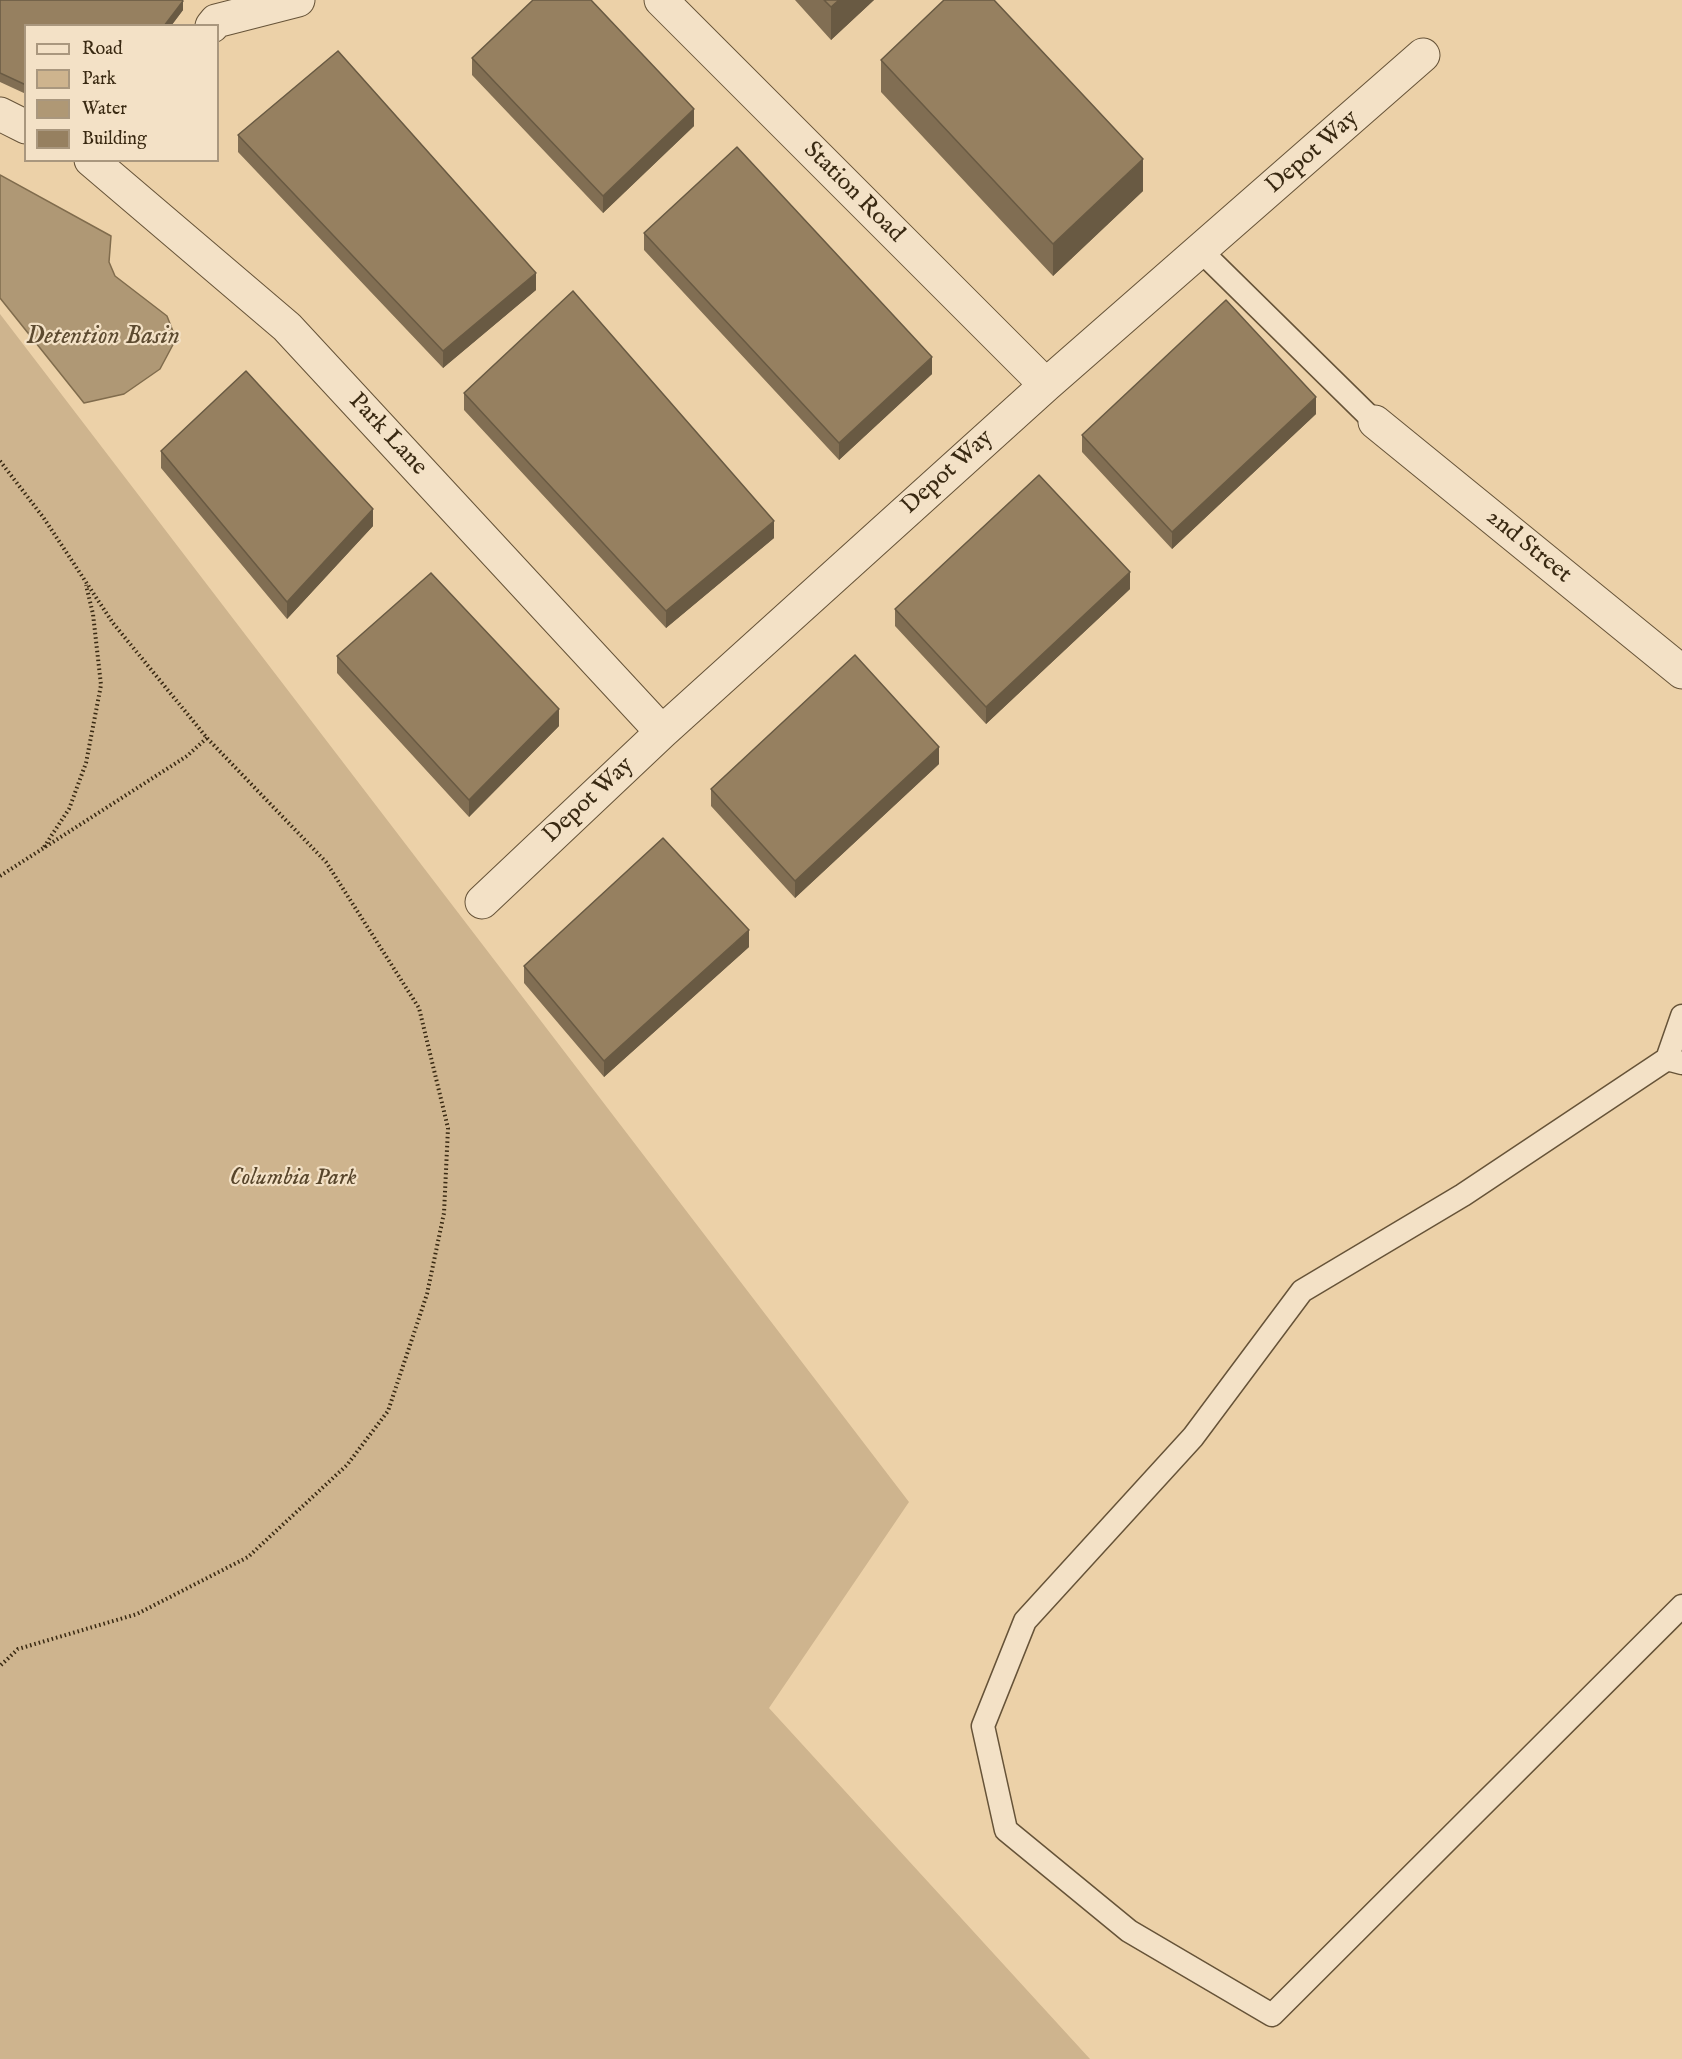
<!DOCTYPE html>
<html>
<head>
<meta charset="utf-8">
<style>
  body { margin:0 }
  #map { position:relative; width:1682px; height:2059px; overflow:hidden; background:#ecd1a8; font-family:"IM FELL English",serif }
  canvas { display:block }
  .legend { position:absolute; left:24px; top:24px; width:195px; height:138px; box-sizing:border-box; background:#f3e1c6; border:2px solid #a9977e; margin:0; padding:8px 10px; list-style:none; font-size:18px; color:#392912 }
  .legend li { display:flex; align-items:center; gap:12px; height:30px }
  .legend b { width:30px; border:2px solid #a9977e }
</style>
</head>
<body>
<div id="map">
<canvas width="1682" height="2059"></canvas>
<ul class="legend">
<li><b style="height:8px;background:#f3e1c6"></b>Road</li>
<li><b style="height:16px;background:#ceb48e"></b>Park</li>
<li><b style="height:16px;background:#af9875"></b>Water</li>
<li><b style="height:16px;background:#968060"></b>Building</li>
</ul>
</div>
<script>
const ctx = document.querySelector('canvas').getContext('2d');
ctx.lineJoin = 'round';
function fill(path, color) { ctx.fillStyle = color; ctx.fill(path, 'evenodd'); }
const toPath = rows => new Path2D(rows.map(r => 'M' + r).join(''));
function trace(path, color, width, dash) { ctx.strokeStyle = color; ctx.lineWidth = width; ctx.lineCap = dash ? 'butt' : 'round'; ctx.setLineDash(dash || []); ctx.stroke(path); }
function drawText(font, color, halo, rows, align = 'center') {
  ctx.font = font + ' "IM FELL English",serif'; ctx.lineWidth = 4.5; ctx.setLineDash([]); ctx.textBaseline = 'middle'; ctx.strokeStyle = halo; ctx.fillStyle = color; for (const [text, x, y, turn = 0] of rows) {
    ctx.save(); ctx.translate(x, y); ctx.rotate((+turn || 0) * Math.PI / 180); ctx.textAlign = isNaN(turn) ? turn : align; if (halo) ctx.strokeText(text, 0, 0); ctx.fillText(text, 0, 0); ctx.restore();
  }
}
const green = toPath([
  [0,314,909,1502,769,1708,1090,2059,0,2059]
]);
const water = toPath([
  [0,175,111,236,109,262,115,276,167,316,176,339,160,369,124,394,84,403,0,298,0,175]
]);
const path = toPath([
  [0,461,43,517,113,623,207,738,326,862,419,1008,448,1128,444,1213,427,1294,388,1411,347,1465,248,1557,137,1614,18,1649,0,1666],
  [44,847,69,809,86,763,101,685,93,614,86,585],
  [0,876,187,756,207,738]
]);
const lane = toPath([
  [1201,251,1375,422],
  [1667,1059,1682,1016],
  [1682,1063,1667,1059,1463,1195,1302,1291,1193,1437,1025,1621,983,1726,1006,1830,1129,1931,1272,2015,1682,1606]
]);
const street = toPath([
  [661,0,1046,385],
  [212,26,216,21,298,0],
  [0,114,26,127],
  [91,160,287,327,662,732],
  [1375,422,1682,672],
  [482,902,662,732,1046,385,1423,55]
]);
const wall = toPath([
  [0,0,183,10,171,26,26,26,26,94,0,82],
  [795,0,874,0,831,40],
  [472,58,694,126,603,213,472,75],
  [881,60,1143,191,1053,276,881,92],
  [238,135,536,290,443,368,238,152],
  [644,233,932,374,839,460,644,250],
  [464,393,774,538,666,628,464,410],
  [1316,414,1172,549,1082,452,1082,435],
  [161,451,373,526,287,619,161,468],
  [1130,589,986,724,895,626,895,609],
  [337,656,559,726,469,817,337,673],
  [939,764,795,898,711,806,711,789],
  [749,947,604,1077,524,983,524,966]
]);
const shadedWall = toPath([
  [839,0,874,0,831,40,831,7],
  [183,1,183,10,171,26,164,26],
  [694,109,694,126,603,213,603,196],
  [1143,159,1143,191,1053,276,1053,244],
  [536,273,536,290,443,368,443,351],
  [932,357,932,374,839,460,839,443],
  [1316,397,1316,414,1172,549,1172,532],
  [373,509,373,526,287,619,287,602],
  [774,521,774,538,666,628,666,611],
  [1130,572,1130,589,986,724,986,707],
  [559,709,559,726,469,817,469,800],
  [939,747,939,764,795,898,795,881],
  [749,930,749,947,604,1077,604,1061]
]);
const building = toPath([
  [0,0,182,0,183,1,164,26,26,26,26,85,0,73,0,0],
  [533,0,591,0,694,109,603,196,472,58,533,0],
  [824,0,839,0,831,7,824,0],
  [944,0,994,0,1143,159,1053,244,881,60,944,0],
  [338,51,536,273,443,351,238,135,338,51],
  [737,147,932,357,839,443,644,233,737,147],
  [573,291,774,521,666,611,464,393,573,291],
  [1226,300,1316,397,1172,532,1082,435,1226,300],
  [246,371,373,509,287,602,161,451,246,371],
  [1039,475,1130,572,986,707,895,609,1039,475],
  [431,573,559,709,469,800,337,656,431,573],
  [855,655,939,747,795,881,711,789,855,655],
  [663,838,749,930,604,1061,524,966,663,838]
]);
const streetNames = [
  ["Depot Way",1313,153,-41],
  ["Station Road",853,193,45],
  ["Park Lane",387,435,47],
  ["Depot Way",948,473,-42],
  ["2nd Street",1528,547,39],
  ["Depot Way",589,801,-43]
];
const parkNames = [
  ["Columbia Park",293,1179]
];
const waterNames = [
  ["Detention Basin",103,338]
];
fill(green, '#ceb48e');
fill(water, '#af9875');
trace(water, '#806c4d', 1.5);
trace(lane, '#665338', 25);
trace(street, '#665338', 35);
trace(path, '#392912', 4, [1.5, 3]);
trace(lane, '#f3e1c6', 22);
trace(street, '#f3e1c6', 33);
fill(wall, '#816e53');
fill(shadedWall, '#695a43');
fill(building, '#968060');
trace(building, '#695a43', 1.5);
drawText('24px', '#392912', '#f3e1c6', streetNames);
drawText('italic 24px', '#57452b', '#f3e1c6', parkNames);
drawText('italic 26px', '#5c4a30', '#f3e1c6', waterNames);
</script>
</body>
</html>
